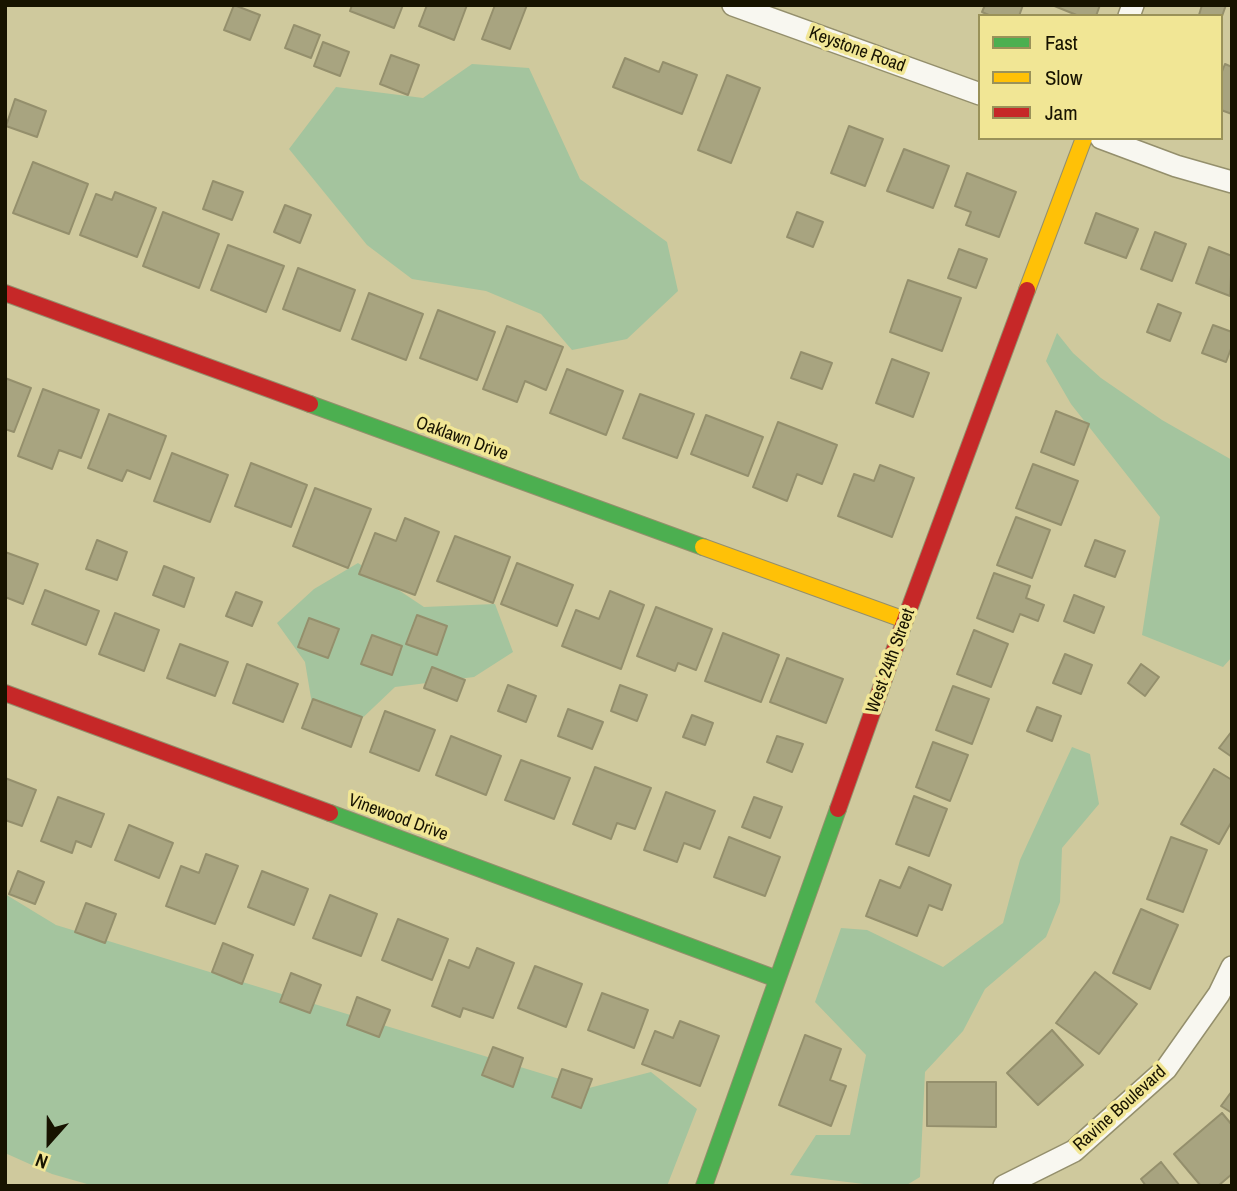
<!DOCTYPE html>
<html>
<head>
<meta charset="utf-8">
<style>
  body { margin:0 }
  #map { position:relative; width:1237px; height:1191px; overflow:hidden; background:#cfc99d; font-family:"Archivo Narrow",sans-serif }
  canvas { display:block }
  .frame { position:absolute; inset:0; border:7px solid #171300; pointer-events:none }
  .legend { position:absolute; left:978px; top:14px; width:245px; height:126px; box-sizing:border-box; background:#f1e695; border:2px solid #9a9259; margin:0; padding:9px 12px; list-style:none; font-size:21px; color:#171300 }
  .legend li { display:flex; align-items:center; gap:14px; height:35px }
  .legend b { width:35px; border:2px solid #9a9259 }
  .north { position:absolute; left:14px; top:1107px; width:70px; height:70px; -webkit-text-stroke:5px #f1e695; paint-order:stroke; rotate:201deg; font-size:19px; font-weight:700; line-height:28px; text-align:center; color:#171300 }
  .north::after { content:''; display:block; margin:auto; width:24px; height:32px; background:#171300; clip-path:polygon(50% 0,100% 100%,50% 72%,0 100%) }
</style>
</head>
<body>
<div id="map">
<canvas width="1237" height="1191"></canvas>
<div class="frame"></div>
<ul class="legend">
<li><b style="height:9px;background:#4caf50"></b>Fast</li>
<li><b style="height:9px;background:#ffc107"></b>Slow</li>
<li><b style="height:9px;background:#c62828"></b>Jam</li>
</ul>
<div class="north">N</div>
</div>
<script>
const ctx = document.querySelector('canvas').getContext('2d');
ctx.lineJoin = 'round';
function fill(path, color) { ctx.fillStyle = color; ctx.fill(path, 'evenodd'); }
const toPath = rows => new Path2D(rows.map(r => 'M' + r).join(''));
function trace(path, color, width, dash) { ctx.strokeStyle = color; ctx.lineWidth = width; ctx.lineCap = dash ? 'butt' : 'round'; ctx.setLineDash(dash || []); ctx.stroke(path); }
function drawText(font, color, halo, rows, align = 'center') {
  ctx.font = font + ' "Archivo Narrow",sans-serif'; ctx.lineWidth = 7; ctx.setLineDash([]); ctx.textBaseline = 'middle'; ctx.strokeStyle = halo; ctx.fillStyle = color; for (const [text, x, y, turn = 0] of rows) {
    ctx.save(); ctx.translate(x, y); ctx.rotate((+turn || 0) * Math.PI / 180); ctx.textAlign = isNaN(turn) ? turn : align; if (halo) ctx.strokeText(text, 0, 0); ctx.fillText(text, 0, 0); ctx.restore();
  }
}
const green = toPath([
  [472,64,529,68,580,179,667,242,678,291,627,339,572,350,541,314,486,291,412,279,367,245,289,149,336,87,423,98],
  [1057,333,1073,353,1101,378,1162,420,1232,460,1232,657,1223,667,1142,635,1160,517,1071,404,1046,361],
  [358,563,424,607,495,604,513,652,474,677,395,687,354,726,313,710,305,662,277,623,314,589],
  [1072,747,1090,754,1099,804,1062,848,1060,902,1046,937,985,989,963,1031,925,1072,920,1177,905,1186,880,1186,790,1175,816,1135,850,1135,866,1055,815,1002,841,928,867,930,943,967,1003,923,1020,860],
  [5,894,56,925,589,1088,651,1072,697,1109,667,1186,94,1186,52,1174,5,1153]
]);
const building = toPath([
  [234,5,260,15,250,40,224,30,234,5],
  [352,5,403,5,394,28,350,11,352,5],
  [427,5,467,5,454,40,419,26,427,5],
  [495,5,527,5,510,49,482,39,495,5],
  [985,5,1023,5,1019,16,991,16,982,12,985,5],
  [1052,5,1100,5,1096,16,1079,16,1052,5],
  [1202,5,1226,5,1221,19,1221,16,1199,15,1202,5],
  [294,25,320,35,311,58,285,48,294,25],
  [323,42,349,52,340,76,314,66,323,42],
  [391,55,419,65,408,95,380,84,391,55],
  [625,58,659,72,663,62,697,75,682,114,613,87,625,58],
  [1225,64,1232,67,1232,114,1221,110,1221,74,1225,64],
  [727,75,760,88,731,163,698,150,727,75],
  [15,99,46,111,37,137,6,126,15,99],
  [849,126,883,139,865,186,831,173,849,126],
  [904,149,949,166,933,208,887,191,904,149],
  [33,162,88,184,69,234,13,213,33,162],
  [967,173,1016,192,999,237,966,225,971,212,955,206,967,173],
  [213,181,243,192,232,220,203,209,213,181],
  [115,192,156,208,137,257,80,235,96,194,112,200,115,192],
  [285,205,311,215,300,243,274,232,285,205],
  [163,212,219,234,199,288,143,266,163,212],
  [797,212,823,222,813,247,787,237,797,212],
  [1096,213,1138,229,1126,258,1085,243,1096,213],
  [1155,232,1186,244,1172,281,1141,269,1155,232],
  [228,245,284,266,266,312,211,290,228,245],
  [1209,247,1232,256,1230,296,1196,283,1209,247],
  [959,249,987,259,976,288,948,278,959,249],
  [298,268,355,290,340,331,283,309,298,268],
  [908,280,961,298,942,351,890,332,908,280],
  [369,293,423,314,406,360,352,339,369,293],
  [1158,304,1181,313,1170,341,1147,332,1158,304],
  [438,310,495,332,477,380,420,358,438,310],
  [1213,325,1232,332,1232,346,1226,362,1202,353,1213,325],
  [507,326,563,347,546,390,525,381,517,402,483,389,507,326],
  [801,352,832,363,822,389,791,378,801,352],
  [892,359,929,373,913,417,876,403,892,359],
  [567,369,623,391,606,435,550,413,567,369],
  [5,378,31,388,14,432,5,429,5,378],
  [43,389,99,410,81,458,59,450,52,469,18,456,43,389],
  [640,394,694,414,677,458,623,438,640,394],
  [1056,411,1089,424,1074,465,1041,452,1056,411],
  [109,414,166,436,150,479,127,470,122,481,88,468,109,414],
  [706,415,763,437,748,476,691,454,706,415],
  [778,422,837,445,822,484,797,474,787,501,753,487,778,422],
  [172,453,228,475,210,522,154,501,172,453],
  [251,463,307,485,291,527,235,506,251,463],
  [1033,464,1078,481,1061,525,1016,508,1033,464],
  [880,465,914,478,892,537,838,516,854,474,874,481,880,465],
  [315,488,371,509,348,568,293,546,315,488],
  [1016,517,1050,530,1032,578,997,565,1016,517],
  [405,518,439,532,415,595,359,574,375,533,396,541,405,518],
  [455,536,510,557,493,603,437,581,455,536],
  [97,540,127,552,117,580,86,569,97,540],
  [1095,540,1125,551,1115,577,1085,566,1095,540],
  [5,552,38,564,23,604,5,597,5,552],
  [517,563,573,585,557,626,501,604,517,563],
  [164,566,194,578,184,607,153,595,164,566],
  [994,573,1030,586,1026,598,1044,605,1038,621,1020,614,1013,632,977,618,994,573],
  [45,590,99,611,86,645,32,624,45,590],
  [610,591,644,605,621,669,562,646,576,610,599,619,610,591],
  [236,592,262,602,252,626,226,616,236,592],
  [1074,595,1104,607,1094,633,1064,621,1074,595],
  [656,607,712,629,696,670,678,663,675,671,637,656,656,607],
  [115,613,159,630,144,671,99,654,115,613],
  [417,615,447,626,437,655,406,644,417,615],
  [309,618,339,629,328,658,298,647,309,618],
  [974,630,1008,644,991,687,957,674,974,630],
  [723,633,779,655,761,702,705,681,723,633],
  [372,635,402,646,392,675,361,664,372,635],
  [180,644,228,662,215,696,167,678,180,644],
  [1065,654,1092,665,1081,694,1053,683,1065,654],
  [787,658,843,679,826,723,770,702,787,658],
  [247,664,298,684,283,722,233,703,247,664],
  [1141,664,1159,677,1145,696,1128,683,1141,664],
  [432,667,465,680,457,701,424,688,432,667],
  [508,685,536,696,526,722,498,711,508,685],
  [620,685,647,695,637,721,611,711,620,685],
  [953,686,989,699,972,744,936,730,953,686],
  [313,699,362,717,351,747,302,728,313,699],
  [1037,707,1061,716,1052,741,1027,731,1037,707],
  [568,709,603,722,592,749,558,736,568,709],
  [385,711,435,730,419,771,370,752,385,711],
  [692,715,713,723,705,745,683,737,692,715],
  [1232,731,1232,757,1219,748,1232,731],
  [451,736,501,756,486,795,436,775,451,736],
  [777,736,803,744,792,772,767,762,777,736],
  [933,742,968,755,950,801,916,787,933,742],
  [521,760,570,778,554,819,505,800,521,760],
  [595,767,651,788,635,829,617,823,611,839,573,824,595,767],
  [1214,769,1232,780,1232,821,1219,844,1181,824,1214,769],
  [5,778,36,790,22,826,5,820,5,778],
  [666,792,715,811,700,849,684,843,677,862,644,850,666,792],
  [914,796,947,809,929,856,896,844,914,796],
  [58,797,104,814,91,847,76,841,72,853,41,841,58,797],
  [754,797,782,807,770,838,742,827,754,797],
  [129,825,173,843,159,878,115,860,129,825],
  [729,837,780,857,765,896,714,877,729,837],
  [1171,837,1207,850,1183,912,1147,899,1171,837],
  [206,854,238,866,215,924,166,906,181,866,199,873,206,854],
  [909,867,951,885,942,910,929,905,917,936,866,916,880,880,900,888,909,867],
  [18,871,44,882,35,904,9,894,18,871],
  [262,871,308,889,294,925,248,907,262,871],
  [330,895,377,914,361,956,313,938,330,895],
  [86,903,116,914,105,943,75,932,86,903],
  [1141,909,1178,925,1150,989,1113,973,1141,909],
  [398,919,448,939,432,980,382,960,398,919],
  [223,943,253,955,242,984,212,972,223,943],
  [477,948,514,963,493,1018,463,1008,460,1017,432,1006,449,960,469,968,477,948],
  [535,966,582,984,566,1027,518,1008,535,966],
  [1095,972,1137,1004,1099,1054,1056,1023,1095,972],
  [291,973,321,985,310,1013,280,1002,291,973],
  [602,993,648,1010,634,1048,588,1030,602,993],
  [357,997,390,1010,379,1037,347,1025,357,997],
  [680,1021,719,1036,700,1086,642,1064,655,1031,673,1038,680,1021],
  [1052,1030,1083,1065,1038,1105,1007,1073,1052,1030],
  [805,1035,841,1049,830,1080,846,1086,831,1126,779,1105,805,1035],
  [493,1047,523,1058,513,1087,482,1075,493,1047],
  [562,1069,592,1079,581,1108,552,1097,562,1069],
  [927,1082,996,1082,996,1127,927,1126,927,1082],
  [1232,1091,1232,1113,1221,1106,1232,1091],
  [1222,1113,1232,1125,1232,1174,1218,1186,1201,1186,1174,1154,1222,1113],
  [1161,1162,1180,1186,1146,1186,1141,1179,1161,1162]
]);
const street = toPath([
  [733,5,980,94],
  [1129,16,1133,5],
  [1101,138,1176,166,1232,182],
  [1004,1186,1074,1151,1166,1069,1219,994,1232,967]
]);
const fast = toPath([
  [310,404,703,547],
  [330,813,777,979],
  [704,1186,838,809]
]);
const slow = toPath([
  [1027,290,1084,138],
  [703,547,905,620]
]);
const jam = toPath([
  [5,293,310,404],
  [5,693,330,813],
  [838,809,905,620,1027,290]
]);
const streetNames = [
  ["Keystone Road",857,50,20],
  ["Oaklawn Drive",462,439,20],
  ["West 24th Street",891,661,-70],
  ["Vinewood Drive",398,818,20],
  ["Ravine Boulevard",1120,1109,-42]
];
fill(green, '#a4c49e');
fill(building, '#a8a480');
trace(building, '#948f6c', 2);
trace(street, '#948f6c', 24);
trace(fast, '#948f6c', 18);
trace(slow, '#948f6c', 18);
trace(jam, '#948f6c', 18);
trace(street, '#f8f7f0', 21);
trace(fast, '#4caf50', 16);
trace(slow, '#ffc107', 16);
trace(jam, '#c62828', 16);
drawText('18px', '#171300', '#f1e695', streetNames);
</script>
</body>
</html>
